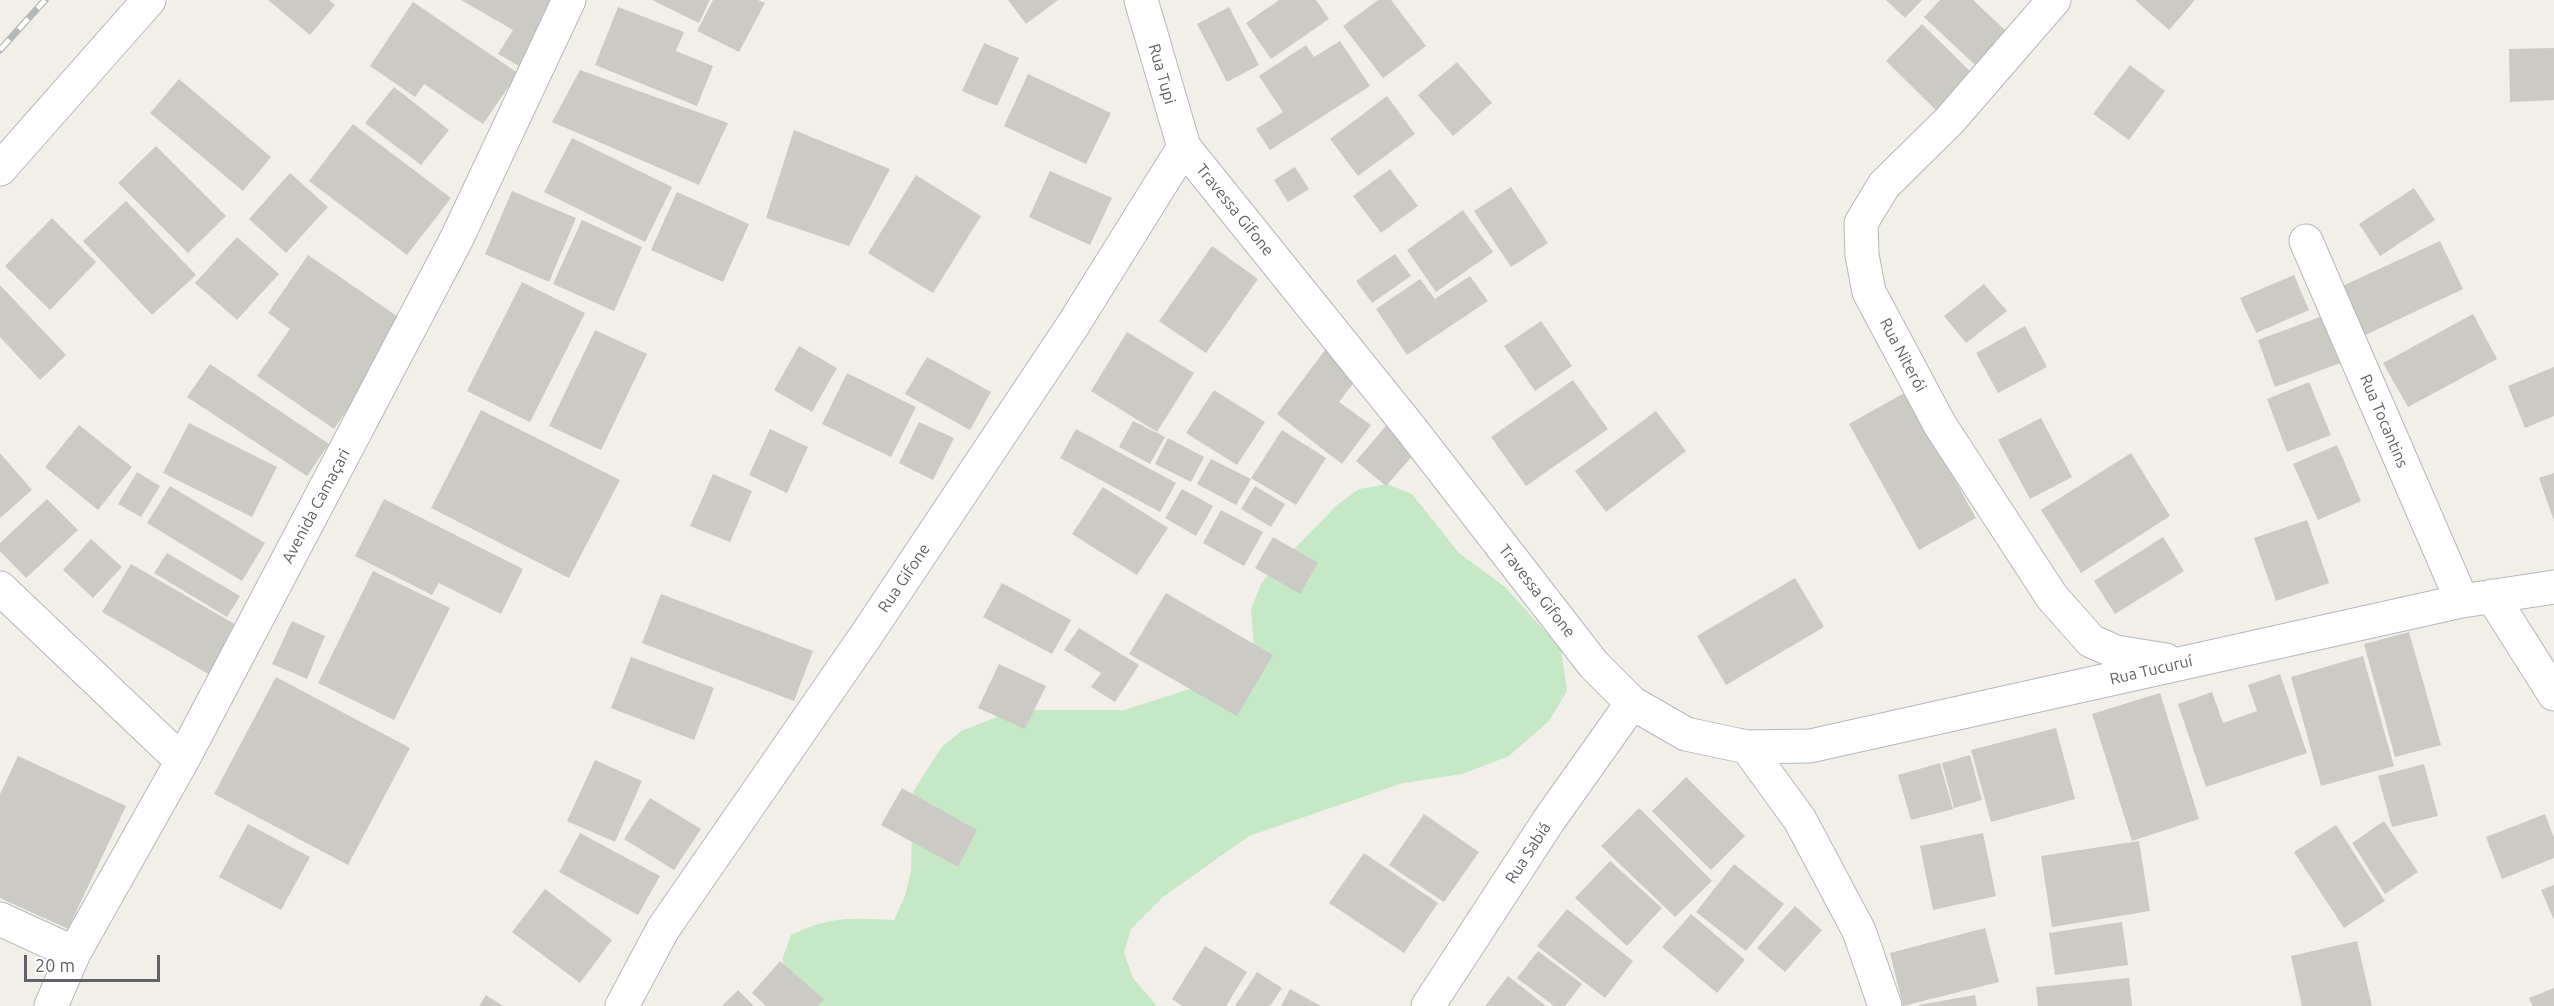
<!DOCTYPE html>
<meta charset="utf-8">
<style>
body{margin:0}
#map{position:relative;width:2554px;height:1006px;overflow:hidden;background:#f1efe8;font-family:Ubuntu,sans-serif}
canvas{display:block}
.scale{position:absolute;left:24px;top:955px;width:136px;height:27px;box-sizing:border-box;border:3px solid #5f6368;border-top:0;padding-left:8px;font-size:18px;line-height:21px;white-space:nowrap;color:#5f6368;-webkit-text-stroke:4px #fff;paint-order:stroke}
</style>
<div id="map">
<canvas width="2554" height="1006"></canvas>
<div class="scale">20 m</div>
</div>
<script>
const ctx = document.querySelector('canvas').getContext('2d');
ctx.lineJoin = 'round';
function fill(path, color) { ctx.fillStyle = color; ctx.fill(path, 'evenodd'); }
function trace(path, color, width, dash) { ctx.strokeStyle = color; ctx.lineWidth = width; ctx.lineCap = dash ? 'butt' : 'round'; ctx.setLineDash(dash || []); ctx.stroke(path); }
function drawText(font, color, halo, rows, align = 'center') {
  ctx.font = font + ' Ubuntu,sans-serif'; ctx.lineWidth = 6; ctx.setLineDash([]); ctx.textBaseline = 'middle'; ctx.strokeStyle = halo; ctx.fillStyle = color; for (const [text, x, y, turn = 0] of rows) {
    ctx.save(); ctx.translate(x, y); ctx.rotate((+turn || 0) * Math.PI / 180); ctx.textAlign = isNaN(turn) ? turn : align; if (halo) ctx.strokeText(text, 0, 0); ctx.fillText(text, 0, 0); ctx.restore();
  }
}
const green = new Path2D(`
 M1387,484l25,10 47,59 46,34 56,62 6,42 -18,30 -40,35 -47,18 -59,9 -154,53 -86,61 -32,32 -7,24 9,25 24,28h-344l-20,-25 -11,-21 9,-25c40,-19 59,-17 103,-15l11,-24 6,-25 2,-79 28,-44 20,-17 54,-21h109l110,-35 21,-15 -4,-51 11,-27 75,-77 22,-16z`);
const building = new Path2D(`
 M268,0h61l6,5 -25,30z
 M461,0h89l6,3 -37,63 -21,-12 15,-24z
 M652,0h58l-11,23z
 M713,0h45l7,3 -26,49 -42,-21z
 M1008,0h50l-32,24z
 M1279,0h37l13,19 -58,40 -25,-36z
 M1378,0h13l35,46 -43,32 -40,-52z
 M1886,0h36l-17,18z
 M1940,0h33l33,31 -31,34 -51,-48z
 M2135,0h60l-26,30z
 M413,2l105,71 -35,51 -59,-40 -9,13 -45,-31z
 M618,7l66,25 -8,19 37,15 -16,40 -102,-41z
 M1229,7l30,58 -32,17 -30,-58z
 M1922,24l50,49 -36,37 -50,-49z
 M1340,41l30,45 -100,64 -14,-21 27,-17 -24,-36 47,-31 8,12z
 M984,43l35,15 -22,48 -35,-15z
 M2554,48v52l-44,2 -1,-53z
 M1457,62l35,41 -39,33 -35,-41z
 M2130,65l35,26 -36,49 -36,-26z
 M580,70l148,53 -29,62 -147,-63z
 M1028,74l83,39 -25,51 -82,-38z
 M179,79l92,78 -28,34 -93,-78z
 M394,87l55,43 -28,35 -56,-42z
 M1387,96l28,38 -57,42 -28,-37z
 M353,124l98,74 -44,57 -98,-74z
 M794,130l96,39 -41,77 -83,-28z
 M572,138l100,49 -27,55 -101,-50z
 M156,146l70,70 -38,37 -70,-70z
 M1295,167l14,22 -21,13 -14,-22z
 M1390,169l28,37 -37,27 -28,-37z
 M1050,171l62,27 -22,47 -61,-28z
 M290,173l38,34 -42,46 -37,-34z
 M916,175l65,41 -48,77 -65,-40z
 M1511,187l37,56 -37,24 -37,-56z
 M2414,188l21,32 -55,36 -21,-32z
 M512,191l64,27 -27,64 -64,-28z
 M677,192l72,32 -26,58 -72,-32z
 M126,201l70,74 -44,40 -69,-74z
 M1463,210l30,42 -57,40 -29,-42z
 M52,218l44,44 -46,48 -45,-44z
 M582,220l60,27 -28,64 -61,-27z
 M237,237l42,37 -42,46 -42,-37z
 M2440,241l23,48 -102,48 -23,-49z
 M1212,246l46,33 -52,74 -47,-32z
 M1395,254l16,22 -39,27 -16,-22z
 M308,255l99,68 -73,106 -77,-53 33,-47 -22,-16z
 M2294,275l15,35 -53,23 -16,-35z
 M1470,276l18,25 -81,54 -31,-46 44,-30 15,20z
 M522,282l63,31 -55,109 -63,-31z
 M1984,284l23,27 -41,32 -22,-27z
 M0,285l66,70 -26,25 -40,-43z
 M2328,314l18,47 -71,26 -17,-47z
 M2473,314l24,45 -89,48 -25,-44z
 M1541,321l31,45 -37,25 -31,-45z
 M2025,326l22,41 -49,26 -22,-40z
 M595,330l52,24 -46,96 -52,-24z
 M1127,332l67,41 -37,59 -66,-41z
 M799,346l38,22 -25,44 -38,-22z
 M1328,346l34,26 -23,30 32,23 -29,39 -65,-50z
 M927,357l64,35 -21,38 -65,-36z
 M210,364l119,80 -22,32 -120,-79z
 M2554,367v49l-29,12 -17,-42z
 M847,373l69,34 -25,50 -69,-33z
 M1573,380l35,49 -82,57 -35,-49z
 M2309,382l22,53 -44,17 -20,-53z
 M1214,390l51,32 -28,43 -51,-32z
 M1906,392l70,126 -57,32 -70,-126z
 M481,410l139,70 -51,98 -138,-70z
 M1656,411l30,40 -80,61 -31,-41z
 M2041,418l31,59 -42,22 -32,-59z
 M1133,421l32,16 -15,27 -31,-17z
 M1390,421l31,25 -35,40 -30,-25z
 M919,422l35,16 -21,42 -34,-17z
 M189,423l88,44 -25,50 -89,-44z
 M79,425l53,42 -34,43 -53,-43z
 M770,429l38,18 -21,46 -38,-18z
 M1076,429l100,54 -16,29 -100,-54z
 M1282,430l44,28 -30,47 -45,-27z
 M1168,438l36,19 -13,25 -36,-18z
 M2337,445l24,56 -43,19 -25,-56z
 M0,453l32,37 -32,28z
 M2131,453l39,63 -89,57 -40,-63z
 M1211,459l40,20 -15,26 -39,-21z
 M137,472l23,14 -19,31 -23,-13z
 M2554,473v48l-15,-43z
 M713,474l39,17 -22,51 -40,-16z
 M170,486l95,57 -23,38 -95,-58z
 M1255,486l30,18 -14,23 -30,-18z
 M1103,487l65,41 -31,47 -65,-41z
 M1182,489l31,17 -17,30 -31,-18z
 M47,499l31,31 -52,48 -26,-27v-8z
 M384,499l139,70 -22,45 -62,-31 -7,12 -77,-39z
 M1221,510l42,22 -19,34 -41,-23z
 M2307,520l22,63 -53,18 -22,-63z
 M1273,537l45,26 -18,31 -45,-26z
 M2163,537l21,34 -69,43 -21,-33z
 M91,539l31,28 -29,31 -30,-28z
 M167,553l73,43 -13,21 -73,-44z
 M131,564l107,62 -28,49 -108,-63z
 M373,571l77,37 -56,112 -76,-37z
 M1795,578l29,49 -98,58 -29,-49z
 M1002,583l69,37 -19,34 -69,-37z
 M1166,593l107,62 -36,61 -108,-62z
 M661,594l152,57 -19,50 -152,-58z
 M292,621l33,15 -18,43 -35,-15z
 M1079,628l60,37 -24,37 -24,-15 10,-14 -37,-23z
 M2409,632l32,113 -46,12 -31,-113z
 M2363,656l31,110 -73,20 -30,-109z
 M631,657l83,31 -20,52 -83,-32z
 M999,664l47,22 -21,43 -47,-21z
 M2280,674l27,79 -101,34 -28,-83 34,-12 11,31 34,-12 -9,-26z
 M276,677l134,71 -62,117 -134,-71z
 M2160,693l39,126 -67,22 -40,-127z
 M2056,728l19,71 -84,23 -20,-72z
 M1970,755l12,45 -28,8 -12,-45z
 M18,756l108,50 -58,123 -68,-31v-104z
 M595,760l47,21 -27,61 -48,-21z
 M1940,763l13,46 -42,11 -13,-45z
 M2424,764l14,52 -46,11 -14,-51z
 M1686,777l59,59 -34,34 -59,-59z
 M902,788l75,42 -19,37 -77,-42z
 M650,798l51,31 -27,41 -50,-31z
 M1639,808l73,73 -37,36 -74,-71z
 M1424,814l55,38 -35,50 -55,-37z
 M2545,814l9,24v20l-52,21 -16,-42z
 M2384,821l34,51 -33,22 -33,-51z
 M248,824l62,33 -29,53 -62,-33z
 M2336,825l49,76 -41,27 -50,-76z
 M580,833l80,43 -22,39 -79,-43z
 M1983,833l13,63 -63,14 -13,-64z
 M2139,841l11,70 -98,16 -11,-71z
 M1364,853l74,50 -34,50 -75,-50z
 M1610,861l52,47 -35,38 -52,-48z
 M1734,864l50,40 -38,47 -50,-39z
 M2554,885v35l-13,-30z
 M545,889l67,51 -32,43 -68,-51z
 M1795,906l27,24 -37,42 -28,-24z
 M1567,909l66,52 -28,37 -68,-52z
 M1691,914l54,46 -28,33 -55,-46z
 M2122,922l6,43 -73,10 -6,-42z
 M1985,928l14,54 -96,24 -13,-53z
 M2357,941l15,65h-70l-11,-50z
 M1205,946l42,26 -21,34h-44l-10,-7z
 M1538,951l44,33 -17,22h-11l-37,-28z
 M780,961l44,38 -7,7h-51l-14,-13z
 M1257,972l25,16 -12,18h-35z
 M1508,976l38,30h-61z
 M2129,978l3,28h-94l-2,-19z
 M2554,988v18h-21l-4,-8z
 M1290,989l31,17h-40z
 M738,990l16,16h-32z
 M486,995l17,11h-24z
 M1975,995l2,11h-58v-1z`);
const minor = new Path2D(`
 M1141,0l43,147 227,282 183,236 38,38 54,31 61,13 63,-1 652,-145 92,-14
 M2054,0l-104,120 -66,65 -23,38 1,32 7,37 71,133 112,172 39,44 25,11 50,8
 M0,169l149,-169
 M2306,241l156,360
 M0,588l182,173
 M2492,596l62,98
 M1747,747l53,73 59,111 26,75
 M0,919l74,34
 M51,1006l23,-53 108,-192 275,-523 112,-238
 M622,1006l41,-77 204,-295 206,-309 111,-178
 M1428,1006l121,-186 83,-117`);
const rail = new Path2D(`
 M0,50l45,-50`);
const streetNames = [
 ["Rua Tupi",1162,74,74],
 ["Travessa Gifone",1235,210,51],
 ["Rua Niterói",1903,355,62],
 ["Rua Tocantins",2384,421,67],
 ["Avenida Camaçari",316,506,-62],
 ["Rua Gifone",904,578,-56],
 ["Travessa Gifone",1537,591,52],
 ["Rua Tucuruí",2151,670,-13],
 ["Rua Sabiá",1528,853,-57]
];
fill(green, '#c5e8c5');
fill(building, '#cccac5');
trace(minor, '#b5b8bc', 35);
trace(minor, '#fff', 33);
trace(rail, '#b6b7b8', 7);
trace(rail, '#fff', 4.5, [14]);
drawText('16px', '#5f6368', '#fff', streetNames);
</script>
